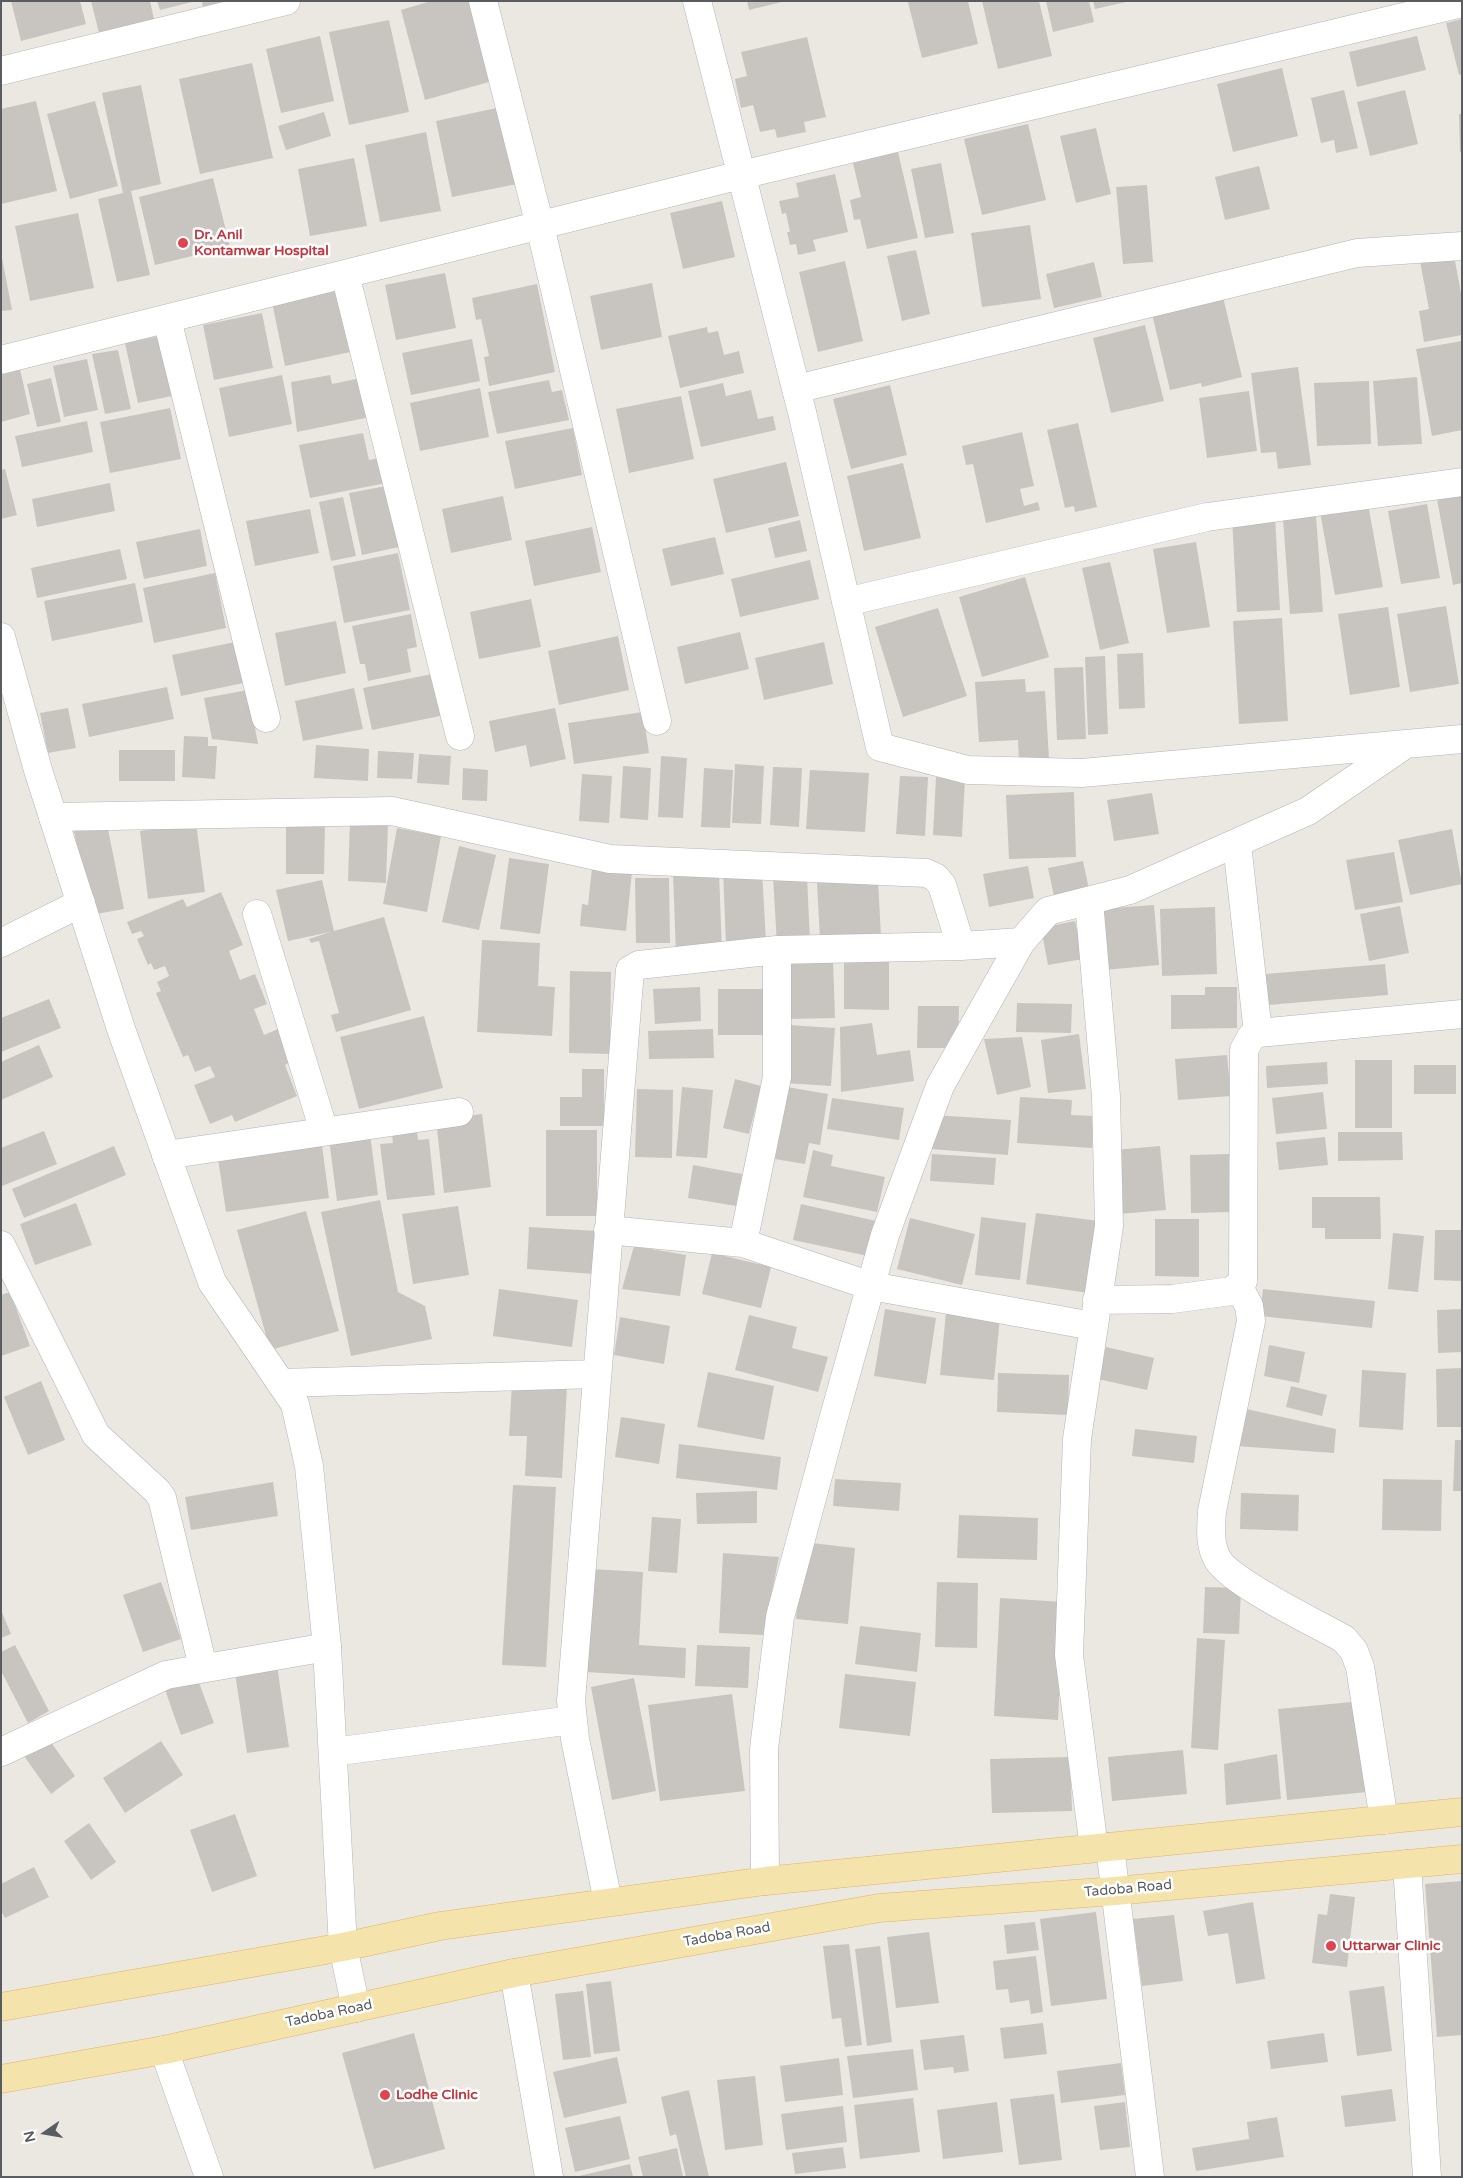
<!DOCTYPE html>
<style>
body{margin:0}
#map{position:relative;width:1463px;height:2178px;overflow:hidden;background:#ebe8e1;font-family:"Varela Round",sans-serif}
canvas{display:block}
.frame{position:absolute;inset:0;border:2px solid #595d60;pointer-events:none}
.north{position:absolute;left:20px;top:2108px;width:50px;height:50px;-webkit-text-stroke:4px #fff;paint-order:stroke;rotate:257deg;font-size:14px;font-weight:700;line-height:20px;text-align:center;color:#595d60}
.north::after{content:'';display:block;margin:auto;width:18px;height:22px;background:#595d60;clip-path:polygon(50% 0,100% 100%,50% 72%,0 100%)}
</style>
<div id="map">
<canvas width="1463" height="2178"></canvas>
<div class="frame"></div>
<div class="north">N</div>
</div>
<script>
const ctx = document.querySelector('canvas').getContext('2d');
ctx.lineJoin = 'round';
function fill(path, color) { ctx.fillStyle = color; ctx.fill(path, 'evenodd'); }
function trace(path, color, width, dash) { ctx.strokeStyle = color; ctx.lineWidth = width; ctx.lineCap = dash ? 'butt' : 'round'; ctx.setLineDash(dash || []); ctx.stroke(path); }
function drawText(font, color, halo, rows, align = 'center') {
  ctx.font = font + ' "Varela Round",sans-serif'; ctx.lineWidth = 5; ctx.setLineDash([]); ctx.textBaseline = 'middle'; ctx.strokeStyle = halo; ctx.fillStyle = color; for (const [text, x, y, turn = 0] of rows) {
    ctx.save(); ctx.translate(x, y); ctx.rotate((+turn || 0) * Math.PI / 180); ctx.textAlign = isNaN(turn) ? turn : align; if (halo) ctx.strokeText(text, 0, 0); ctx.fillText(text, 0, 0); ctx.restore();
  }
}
const building = new Path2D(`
 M11,1h69l6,23 -65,17z
 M91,1h59l4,18 -55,14z
 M157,1h35v1l-32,8z
 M202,1h26l-25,7z
 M431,1h44l21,79 -71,20 -24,-90z
 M747,1h35v1l-33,8z
 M913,1h55l10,43 -56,14 -14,-56z
 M982,1h57l13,55 -54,13z
 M1046,1h43l5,21 -41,10z
 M1093,1h33v1l-31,7z
 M1462,19v55l-3,1 -13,-52z
 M389,20l20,92 -60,13 -20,-93z
 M320,36l14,65 -53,12 -15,-64z
 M1417,36l9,34 -69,17 -8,-35z
 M807,37l19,80 -22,5 2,10 -29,6 -2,-9 -15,3 -7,-27 -12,3 -6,-29 12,-3 -6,-24z
 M252,63l21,95 -73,16 -21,-95z
 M1282,68l16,68 -65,16 -16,-68z
 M141,85l20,99 -30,7 19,84 -33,7 -19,-83 25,-6 -21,-100z
 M1344,90l14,58 -22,5 -2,-13 -13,3 -10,-45z
 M1405,90l13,54 -48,12 -13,-54z
 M36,101l21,90 -56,13v-95z
 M95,101l23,85 -48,13 -23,-85z
 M501,107l16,77 -65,13 -16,-76z
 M324,112l7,24 -45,14 -8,-24z
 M1459,114h3v38h-2z
 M1028,124l18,76 -64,15 -18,-76z
 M1096,128l15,66 -35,9 -16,-67z
 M426,132l15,79 -61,11 -15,-77z
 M898,152l20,86 -51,11 -7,-30 -6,1 -4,-20 11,-3 -8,-34z
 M354,158l13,68 -57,10 -12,-67z
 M941,163l13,70 -29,5 -14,-69z
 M1259,166l11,43 -45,11 -10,-43z
 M835,174l13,58 -35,8 3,11 -18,4 -2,-11 -6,1 -3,-13h3l-4,-19 -4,1 -3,-13 20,-4 -3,-14z
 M213,178l17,69 -75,18 -16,-68z
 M1147,185l6,77 -30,2 -7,-77z
 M722,201l13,56 -52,12 -13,-56z
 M78,213l16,75 -64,13 -15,-75z
 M1030,225l11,74 -59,8 -11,-74z
 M916,250l14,64 -28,7 -15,-65z
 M1453,250l9,49v36l-38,7 -5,-31 10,-2 -10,-53z
 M2,258l10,52 -11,1v-52z
 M845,261l18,80 -45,11 -19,-80z
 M1094,262l8,35 -48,11 -8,-34z
 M445,273l11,55 -60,12 -11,-55z
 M652,283l10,54 -61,13 -11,-54z
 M537,284l18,88 -66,14 -5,-29 5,-1 -8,-37 -5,1 -4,-22z
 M341,287l14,64 -70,15 -13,-64z
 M1223,297l19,80 -40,10 -1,-4 -31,7 -18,-76z
 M262,313l11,55 -59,12 -11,-55z
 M1145,325l19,76 -53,12 -18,-75z
 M707,327l1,6 10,-2 6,24 15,-4 5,22 -64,15 -12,-52z
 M160,336l12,60 -34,7 -13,-60z
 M472,339l8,42 -69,14 -9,-42z
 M1462,341v89l-30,6 -16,-87z
 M118,350l13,59 -26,5 -13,-60z
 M87,359l11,51 -34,7 -11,-51z
 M1298,367l13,98 -33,4 -2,-17 -15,1 -10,-80z
 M20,369l10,45 -29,8v-48z
 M282,375l10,49 -63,13 -10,-49z
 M330,375l2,9 34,-7 9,39 -78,16 -6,-50z
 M1417,377l5,67 -44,2 -5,-65z
 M51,378l10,44 -24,5 -10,-43z
 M549,380l3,12 10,-2 7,30 -72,14 -9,-42z
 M1369,381l2,63 -54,2 -3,-63z
 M723,383l3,13 25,-6 7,29 15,-3 3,14 -75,17 -13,-56z
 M890,385l17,70 -56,14 -18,-70z
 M480,388l9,49 -69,14 -10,-48z
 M1249,391l8,60 -50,7 -8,-60z
 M681,396l13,63 -65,14 -13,-64z
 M170,408l11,51 -71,14 -10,-51z
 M87,421l6,31 -71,15 -7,-31z
 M1078,423l19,84 -22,5 -1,-6 -9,2 -18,-78z
 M573,428l9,47 -67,14 -10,-48z
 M1022,432l12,54 -14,3 4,17 14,-4 2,8 -54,13 -13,-59 -7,1 -4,-19z
 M363,433l6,27 11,-2 6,25 -76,15 -11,-53z
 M786,462l13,54 -73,17 -13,-54z
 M903,463l18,75 -57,13 -17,-75z
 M5,469l12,46 -16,4v-49z
 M110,483l5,28 -78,16 -5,-28z
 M386,486l13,61 -37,8 -13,-62z
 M1462,489v94l-9,2 -17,-91z
 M503,496l9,44 -61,13 -9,-44z
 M343,497l13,59 -25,5 -12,-59z
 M1368,504l15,83 -48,8 -15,-83z
 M1427,504l13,74 -39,6 -13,-73z
 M310,509l9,44 -64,13 -9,-45z
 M1275,516l5,94 -43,2 -5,-94z
 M1316,516l7,96 -33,2 -7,-95z
 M800,520l7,31 -32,7 -7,-30z
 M592,527l9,45 -67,14 -9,-45z
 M200,529l7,37 -63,13 -8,-37z
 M715,537l9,37 -53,12 -9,-37z
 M1196,542l14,85 -43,6 -14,-84z
 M120,549l7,30 -90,19 -6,-30z
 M398,553l12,57 -66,13 -11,-57z
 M810,560l9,39 -79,18 -9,-38z
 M1110,562l19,81 -29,7 -18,-82z
 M215,573l11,55 -72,15 -11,-55z
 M1025,577l24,80 -67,20 -23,-80z
 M135,583l8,39 -91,19 -8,-40z
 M531,599l10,48 -62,12 -9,-47z
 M1446,606l13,78 -49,8 -13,-78z
 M1388,607l12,80 -50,8 -12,-81z
 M938,608l29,88 -64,21 -28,-90z
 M411,614l6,33 -10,2 4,23 -43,9 -3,-17h-5l-8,-38z
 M1282,618l6,103 -49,3 -6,-103z
 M336,621l10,52 -61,13 -10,-53z
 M740,632l9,37 -64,15 -8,-37z
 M618,636l11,54 -70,15 -11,-54z
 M240,641l8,41 -67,14 -9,-41z
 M824,642l9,42 -69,16 -9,-42z
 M1143,653l2,55 -26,1 -2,-55z
 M1105,656l3,78 -20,1 -3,-78z
 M1083,667l3,72 -29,1 -3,-72z
 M437,673l8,42 -73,15 -9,-42z
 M1025,679l1,13 19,-1 4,68 -30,2 -1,-21 -39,2 -4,-60z
 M167,687l7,32 -85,18 -7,-33z
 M354,688l9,41 -60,12 -8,-40z
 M248,690l10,54 -46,-5 -8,-41z
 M68,708l8,40 -28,5 -8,-40z
 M555,708l11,51 -36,8 -4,-22 -31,7 -6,-31z
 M643,712l6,41 -75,11 -6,-41z
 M184,736l24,1v9h9l-2,33 -33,-2z
 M316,745l53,4 -1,32 -54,-3z
 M119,750h56v31h-56z
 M378,751l36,2 -2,26 -35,-1z
 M419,754l32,2 -2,29 -32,-2z
 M661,756l26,2 -4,60 -25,-1z
 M735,764l29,2 -3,58 -29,-1z
 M623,766l28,2 -3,52 -28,-2z
 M773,767l29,1 -3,59 -29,-2z
 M463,768l25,2 -1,31 -25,-1z
 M704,768l29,2 -3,58 -29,-1z
 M810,770l59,3 -4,59 -59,-3z
 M582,774l30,2 -3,47 -30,-2z
 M900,776l28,1 -3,59 -29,-2z
 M936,777l29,1 -3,59 -29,-2z
 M1074,792l2,65 -67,2 -3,-64z
 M1152,793l7,41 -45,7 -7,-41z
 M286,820l39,1 -1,53h-38z
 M350,821l38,2 -2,60 -38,-2z
 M196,823l9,69 -57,7 -8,-68z
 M107,824l17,85 -33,6 -17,-84z
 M397,828l44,8 -14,76 -44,-8z
 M1452,829l10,55 -52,11 -12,-55z
 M459,846l37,9 -17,75 -37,-8z
 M1394,852l9,50 -48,8 -9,-50z
 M509,858l40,6 -9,70 -40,-5z
 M1083,861l7,33 -35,7 -7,-33z
 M1028,866l6,32 -45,9 -6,-33z
 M592,868l40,3 -6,60 -46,-5 2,-22 6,1z
 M762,870l4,72 -40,2 -3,-73z
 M719,872l3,81 -46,1 -3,-80z
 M807,876l3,66 -33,2 -4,-67z
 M635,878h34l1,65h-34z
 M322,880l12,51 50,-14 27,93 -75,22 -5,-17 8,-2 -20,-72 -8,2 -2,-4 21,-7 -42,9 -12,-51z
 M878,880l3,57 -61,3 -3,-57z
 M221,892l22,53 -14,6 11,29 15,-6 12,30 -13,5 10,26 14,-6 13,33 -6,3 12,31 -62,26 -3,-7 -22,9 -16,-39 21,-8 -5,-11 -15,6 -7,-17 -5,2 -27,-64 5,-2 -4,-9 12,-6 -4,-10 -11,4 -3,-7 -3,2 -11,-26 7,-3 -3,-5 -9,3 -5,-12 56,-23 4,8z
 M1154,905l5,60 -55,5 -5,-61z
 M1400,906l9,47 -40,8 -9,-47z
 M1215,907l2,67 -55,2 -2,-67z
 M1075,921l8,38 -35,6 -7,-37z
 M482,940l58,3 -2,43 17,1 -3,49 -75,-4z
 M844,953h45v57l-45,-1z
 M833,960l2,58 -47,1v-58z
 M1385,964l3,31 -120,10 -3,-31z
 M570,971l41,1 -1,82 -41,-1z
 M700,987l1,34 -46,3 -2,-35z
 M1205,987h32v41l-66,1v-34h34z
 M718,989h49v46h-49z
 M49,999l12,29 -60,24v-34z
 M1017,1003l55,1 -1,29 -55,-1z
 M918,1006h41l-1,42h-41z
 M424,1016l19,72 -84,21 -19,-72z
 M872,1023l5,32 33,-5 4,31 -73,11 -1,-65z
 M789,1025l46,3 -4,58 -46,-3z
 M713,1029l1,29 -65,1 -1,-28z
 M1079,1034l7,55 -38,4 -7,-53z
 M1022,1037l9,50 -34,8 -13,-56z
 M39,1045l14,32 -52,23v-38z
 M1227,1055l4,41 -53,4 -3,-41z
 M1355,1060h37v68h-37z
 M1327,1062l1,22 -61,4 -1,-22z
 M1414,1065h42v29h-42z
 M582,1069h22v57h-44v-29h22z
 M735,1079l26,7 -12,48 -26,-6z
 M682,1087l31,3 -6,68 -31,-2z
 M787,1087l41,7 -8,51 -11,-2 -4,21 -30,-5z
 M637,1089l36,1 -1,68 -37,-1z
 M1323,1092l4,37 -51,5 -4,-36z
 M1020,1097l52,3 -1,15 23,1 -2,32 -75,-5z
 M832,1098l72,10 -5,32 -72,-11z
 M482,1114l9,73 -47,6 -8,-73z
 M933,1115l78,5 -3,35 -77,-6z
 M416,1124l2,16 11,-1 6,56 -48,5 -7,-56 13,-1 -2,-16z
 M369,1126l9,69 -41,6 -9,-70z
 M546,1130h51v86h-51z
 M44,1131l13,33 -55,22 -1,-38z
 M1338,1132h64l1,28 -65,1z
 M1325,1137l3,28 -49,5 -3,-28z
 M321,1138l8,60 -103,14 -9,-60z
 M114,1146l12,29 -102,43 -12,-29z
 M1160,1146l6,64 -47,4 -5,-64z
 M813,1150l20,5 -2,11 54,11 -8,35 -74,-15z
 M932,1154l64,4 -2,27 -64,-4z
 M1231,1154v58l-40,1 -1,-58z
 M693,1165l49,9 -6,32 -48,-8z
 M1312,1197h68l1,42h-56v-11h-13z
 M380,1200l18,92 27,14 7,33 -81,17 -30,-144z
 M76,1203l16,42 -57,20 -15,-41z
 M801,1204l75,17 -8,35 -75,-16z
 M458,1206l11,69 -56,9 -11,-70z
 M306,1211l33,120 -69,19 -33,-120z
 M1036,1213l63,8 -10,72 -63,-9z
 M981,1217l45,6 -6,57 -45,-5z
 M910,1218l65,16 -13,51 -65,-16z
 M1155,1219h44v58l-44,-1z
 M529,1227l67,4 -2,43 -67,-5z
 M1435,1230h27v51l-28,-1z
 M1393,1233l31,3 -6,56 -30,-3z
 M634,1246l52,9 -6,41 -58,-7z
 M712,1253l59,14 -10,41 -59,-14z
 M499,1289l79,11 -6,47 -79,-11z
 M1263,1289l112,12 -3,27 -112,-12z
 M10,1292l20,54 -29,10v-61z
 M885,1309l51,9 -10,66 -52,-8z
 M1462,1309v43l-24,1 -1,-43z
 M946,1312l54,5 -6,63 -54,-5z
 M749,1315l48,12 -5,21 36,9 -10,35 -83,-22z
 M620,1317l50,9 -6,38 -50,-9z
 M1269,1345l36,7 -6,31 -35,-7z
 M1106,1347l48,11 -7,32 -49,-11z
 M1462,1368v59h-25l-1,-58z
 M1362,1370l44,3 -3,57 -44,-3z
 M708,1372l66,14 -10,54 -67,-13z
 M998,1373l71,2 -1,40 -71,-3z
 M41,1381l24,59 -37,15 -24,-58z
 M512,1383l55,3 -5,92 -37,-2 2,-40h-18z
 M1291,1386l36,9 -5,21 -36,-9z
 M1242,1408l94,21 -2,24 -98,-7z
 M621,1417l44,7 -6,40 -44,-7z
 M1135,1429l62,7 -3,27 -62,-7z
 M1455,1440h7v51h-9z
 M679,1444l102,13 -4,33 -101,-12z
 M835,1479l66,4 -2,28 -66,-5z
 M1383,1479l59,1 -1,51 -59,-1z
 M273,1482l5,34 -87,14 -6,-33z
 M513,1485l43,2 -10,180 -44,-2z
 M757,1491v32l-60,1 -1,-31z
 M1241,1493l58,2 -1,36 -58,-2z
 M959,1515l79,3 -1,42 -80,-2z
 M652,1517l29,2 -4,54 -29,-2z
 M803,1542l52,6 -7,76 -52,-5z
 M723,1553l56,4 -16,78 -44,-2z
 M591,1569l52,3 -4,73 47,3 -1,30 -99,-6z
 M161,1582l20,57 -38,13 -20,-57z
 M937,1582l41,1 -1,65 -42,-1z
 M1205,1587l36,1 -2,46 -36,-1z
 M1000,1598l64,4 -6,118 -64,-4z
 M1,1610l10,24 -10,4z
 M860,1626l61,7 -4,39 -62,-8z
 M1197,1638l28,2 -7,110 -27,-2z
 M15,1645l34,66 -21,12 -27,-52v-19z
 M697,1645l53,2 -2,41 -53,-2z
 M276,1659l13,88 -42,6 -13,-87z
 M195,1672l19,51 -33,12 -18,-51z
 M845,1674l71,8 -6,54 -71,-8z
 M634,1678l22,113 -44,9 -21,-113z
 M732,1694l13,97 -85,10 -12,-96z
 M1352,1702l15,90 -80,8 -9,-91z
 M48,1738l27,38 -24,18 -27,-38z
 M161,1741l22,34 -58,38 -22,-35z
 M1183,1750l4,44 -75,7 -4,-44z
 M1277,1754l4,45 -55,6 -2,-41z
 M1070,1757l2,54 -80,2 -2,-54z
 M235,1814l22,62 -45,16 -22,-62z
 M89,1823l27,39 -25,18 -27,-39z
 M34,1867l15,30 -44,21 -4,-7v-27z
 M1462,1881v154l-25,2 -12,-153z
 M1330,1894l25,3 -8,70 -35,-4 6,-49 9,1z
 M1253,1902l12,77 -29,5 -8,-51 -20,3 -5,-25z
 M1096,1912l11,87 -56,7 -11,-87z
 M1174,1915l9,66 -41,5 -9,-67z
 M1035,1922l4,28 -32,4 -3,-29z
 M929,1932l10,71 -43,5 -9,-71z
 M849,1944l13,101 -17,2 -4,-29 -9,1 -9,-73z
 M880,1946l12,96 -25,4 -12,-97z
 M1036,1956l7,56 -12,2 -2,-14 -19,3 -2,-14 -12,1 -3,-29z
 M611,1981l9,70 -26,3 -8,-70z
 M1384,1986l8,65 -35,5 -8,-65z
 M583,1991l8,66 -28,3 -8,-66z
 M1043,2023l4,31 -43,5 -4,-31z
 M414,2033l31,116 -71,20 -32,-116z
 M1324,2033l4,29 -57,7 -4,-28z
 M964,2035l5,36 -15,2 -1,-6 -29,3 -4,-30z
 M913,2049l5,41 -65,8 -6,-42z
 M617,2057l10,46 -63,15 -11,-46z
 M839,2058l4,37 -58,7 -5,-36z
 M1121,2063l4,32 -64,8 -4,-32z
 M755,2076l8,69 -38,5 -8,-70z
 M1392,2089l4,32 -51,6 -4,-31z
 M689,2090l20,87h-23l-10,-43 -6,2 -9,-39z
 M1054,2094l8,66 -43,5 -9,-66z
 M913,2098l7,54 -60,7 -6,-54z
 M997,2102l6,50 -60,7 -6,-49z
 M1125,2102l5,45 -30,3 -6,-44z
 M843,2106l4,36 -61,8 -5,-36z
 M620,2116l10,43 -55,13 -10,-44z
 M1277,2117l7,40 -88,14 -4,-23 57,-9 -2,-17z
 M843,2147l3,21 -51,6 -3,-21z
 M677,2148l6,29h-40l-5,-20z
 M630,2164l3,13h-54v-1z`);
const street = new Path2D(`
 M483,1l57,225 117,495
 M697,1l105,411 78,335 88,23 114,3 380,-34
 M345,274l115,462
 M167,319l99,399
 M1,360l740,-185 721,-172
 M796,389l561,-136 105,-7
 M846,602l361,-85 255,-35
 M53,817l339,-6 218,48 316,14 9,4 7,8 19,61
 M1237,844l21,189
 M1089,901l17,195 3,130 -32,213 -8,216 25,193
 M257,914l67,217
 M1,943l80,-40
 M166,1155l293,-43
 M608,1230l135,13 128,43 222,40
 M743,1243l34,-166v-127
 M1,1245l95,190 61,56 5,7 41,169
 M1239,1287l10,19 2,15 -39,190c-1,17 -3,34 6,49 14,23 99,64 126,79l10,12 6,16 24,153
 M1097,1300l75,-1 60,-8 11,-10 1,-231 7,-13 7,-4 204,-19
 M281,1383l315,-9
 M1,1752l165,-77 161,-28
 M333,1752l239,-32
 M1110,1847l40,330
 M1407,1864l20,313
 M765,1881l-1,-132 16,-132 53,-197 52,-185 55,-149 81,-144 27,-31 82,-21 178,-79 95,-65
 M608,1902l-33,-163 -4,-38 59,-731 9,-5 138,-15 184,-4 60,-4
 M514,1973l35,204
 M164,2050l45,127`);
const secondary = new Path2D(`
 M1,71l285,-70
 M1,637l37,133 83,259 91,253 83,122 14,62 18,181 16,300 13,61`);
const primary = new Path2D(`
 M1,2007l342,-60 97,-21 325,-45 697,-69
 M1,2079l163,-29 350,-77 365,-65 236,-17 347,-32`);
const markers = [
 [183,243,6,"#e0444e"],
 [1331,1946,6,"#e0444e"],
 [385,2095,6,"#e0444e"]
];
const healthNames = [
 ["Dr. Anil",194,235],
 ["Kontamwar Hospital",194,251],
 ["Uttarwar Clinic",1342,1946],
 ["Lodhe Clinic",396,2095]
];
const streetNames = [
 ["Tadoba Road",1128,1889,-5],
 ["Tadoba Road",727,1935,-10],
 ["Tadoba Road",329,2014,-12]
];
fill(building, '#c8c5c0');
trace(street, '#b1b4b7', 29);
trace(secondary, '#b3b6ba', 29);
trace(primary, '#e0b465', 29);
trace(street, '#fff', 28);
trace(secondary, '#fff', 28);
trace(primary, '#f5e3ac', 28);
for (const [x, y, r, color] of markers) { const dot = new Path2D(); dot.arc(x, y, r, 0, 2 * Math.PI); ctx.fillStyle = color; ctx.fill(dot); trace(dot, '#fff', 2); }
drawText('bold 14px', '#be3a42', '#fff', healthNames, 'left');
drawText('14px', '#595d60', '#fff', streetNames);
</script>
